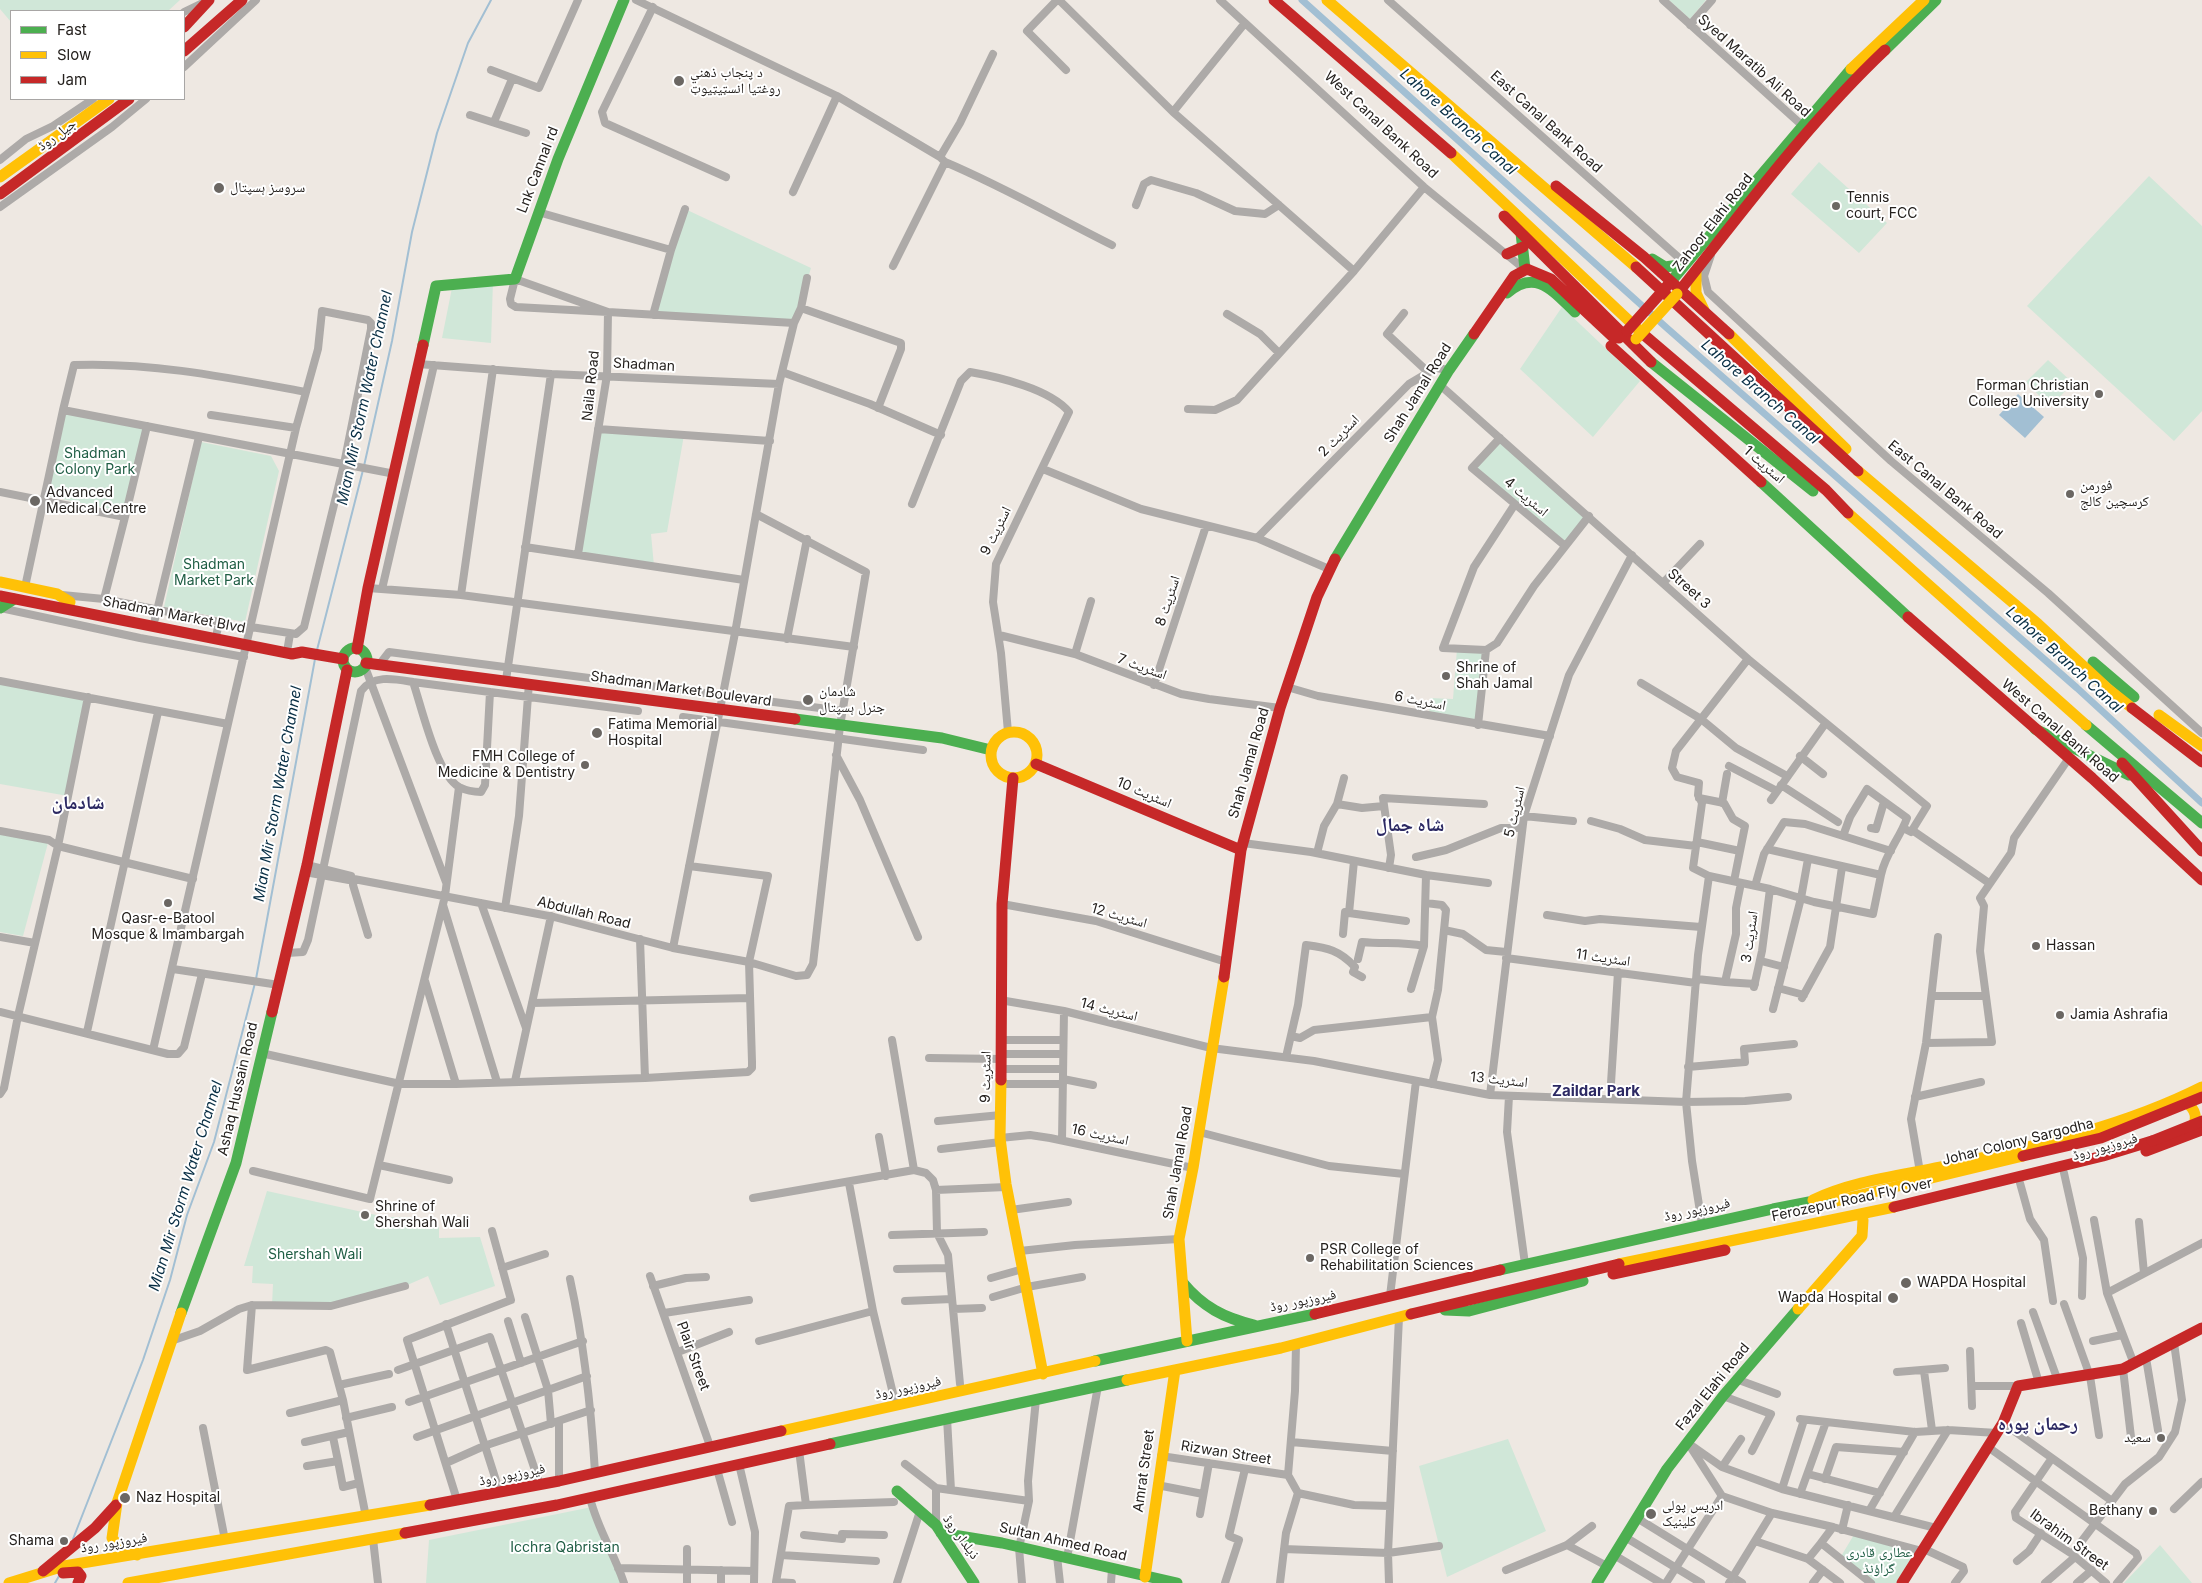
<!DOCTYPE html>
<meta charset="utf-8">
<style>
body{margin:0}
#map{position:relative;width:2202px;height:1583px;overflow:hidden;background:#eee8e2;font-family:Inter,sans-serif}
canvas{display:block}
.legend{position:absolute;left:10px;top:10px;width:175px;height:90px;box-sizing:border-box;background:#fff;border:1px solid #a8a6a5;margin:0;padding:6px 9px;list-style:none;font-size:15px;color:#25211e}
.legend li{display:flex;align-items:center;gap:10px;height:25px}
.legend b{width:25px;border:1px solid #a8a6a5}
</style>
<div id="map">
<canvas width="2202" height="1583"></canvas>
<ul class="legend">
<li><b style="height:6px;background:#4caf50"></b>Fast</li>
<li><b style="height:6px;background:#ffc107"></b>Slow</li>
<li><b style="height:6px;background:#c62828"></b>Jam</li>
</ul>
</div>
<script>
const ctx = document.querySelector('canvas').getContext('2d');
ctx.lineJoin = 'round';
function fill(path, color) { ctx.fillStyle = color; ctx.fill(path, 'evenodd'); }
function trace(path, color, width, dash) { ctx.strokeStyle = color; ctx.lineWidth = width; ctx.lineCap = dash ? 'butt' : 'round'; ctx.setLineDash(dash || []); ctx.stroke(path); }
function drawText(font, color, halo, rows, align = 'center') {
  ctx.font = font + ' Inter,"Noto Naskh Arabic",sans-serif'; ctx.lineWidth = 4; ctx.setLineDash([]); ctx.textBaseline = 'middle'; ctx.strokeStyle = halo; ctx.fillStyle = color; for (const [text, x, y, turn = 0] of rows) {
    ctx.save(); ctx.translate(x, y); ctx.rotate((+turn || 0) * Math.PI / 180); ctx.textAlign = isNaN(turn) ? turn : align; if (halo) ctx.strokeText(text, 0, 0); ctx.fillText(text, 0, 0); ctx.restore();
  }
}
const green = new Path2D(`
 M0,0h180l-12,11h-157v11l-11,-13z
 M1669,0h37l-16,19z
 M1819,162l68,61 -28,30 -68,-59z
 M2149,176l53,50v185l-28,30 -147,-135z
 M685,209l126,59 -17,55 -141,-8z
 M493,281l-2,62 -49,-5 11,-55z
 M1562,307l78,74 -47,56 -73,-68z
 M2048,360l25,23 -23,24 -24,-25z
 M66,412l77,16 -18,84 -77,-16z
 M598,429l86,6 -17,97 -16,2 3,32 -76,-12z
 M1500,438l89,78 -25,29 -92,-77z
 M201,442l70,14 8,15 -34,151 -81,-15z
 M1457,649l29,1 -8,75 -49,-9 1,-18 23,1z
 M0,684l88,13 -20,99 -68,-12z
 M0,834l48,9 -25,93 -23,-4z
 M267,1191l118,26h27v5l27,5v11l41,-1 15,49 -55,19 -12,-29 -23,10 -74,20 -59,-1 1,-21 -21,-1 1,-17h-9z
 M1508,1439l38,92 -99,46 -28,-111z
 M592,1507l32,76h-198l3,-43z
 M1855,1533l67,18 -21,32h-30l-31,-25z
 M2160,1545l32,38h-68z`);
const water = new Path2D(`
 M2018,394l26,23 -19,21 -26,-23z`);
const stream = new Path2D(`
 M364,466l28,-125 20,-109 25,-99 31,-90 23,-43
 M317,650l46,-180
 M256,979l59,-320
 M73,1539l70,-179 27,-80 17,-65 27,-73 41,-159
 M55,1583l4,-7`);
const canal = new Path2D(`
 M1302,0l366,329 409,359 125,115`);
const street = new Path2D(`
 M636,0l201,96 103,61 5,5c57,24 111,55 167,83
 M1057,0l-30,31 39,39
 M1059,0l114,112
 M1220,0l204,187 99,81
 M1388,0l298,264
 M1663,0l141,127
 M653,7l-51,105 3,11 121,54
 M184,12l23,-11
 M1245,23l-72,89 181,159
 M1690,25l22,-25
 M184,67l72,-67
 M491,70l48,18 39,-88
 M470,115l56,18
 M494,122l18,-43
 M940,157l20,-34 33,-69
 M0,160l26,-21 27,-13 40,-27
 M793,192l44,-96
 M1136,205l8,-21 7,-4 45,13 39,18 30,3 14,-9
 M0,207l112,-80 34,-28
 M538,212l133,38
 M1711,255l-7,21 4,16 183,169 157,132 154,140
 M893,266l52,-104
 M801,308l100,35v6l-23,59
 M1404,313l-17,21 41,38
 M1227,314l33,20 19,19
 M653,315l18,-65 14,-41
 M418,364l133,10 228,10
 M782,372l88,32 71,31
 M1440,385l308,274 179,147 -16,26 -8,-4
 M1188,409l27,1 22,-10 117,-129 70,-84
 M63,410l11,-45c78,-3 156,13 232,27
 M211,415l85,13
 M598,429l172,12
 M1500,438l-28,30 92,77
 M1043,469l98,40 116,29 72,31
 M0,492l125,25 -21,82
 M912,504l49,-123 9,-9c29,5 80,17 99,40l-73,152 -3,38 8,51 7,79
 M125,517l22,-91
 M1257,538l152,-154 27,-16 13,2
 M525,547l219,33
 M578,554l29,-179 1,-63 -92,-5 -5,-3 -1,-5 5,-20 93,33 186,11
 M1663,583l37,-39
 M25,587l38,-177 332,64
 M368,588l93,7 393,52
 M382,589l52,-224
 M62,595l42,4 115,23 -2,10
 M461,595l32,-226
 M0,608l140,30 104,19
 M155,619l44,-182
 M999,635l76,19 106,40 28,5 71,9
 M787,639l20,-100
 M288,646l2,-12
 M1486,650l-43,-2 31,-81 41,-63
 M1075,654l16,-53
 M1748,659l-72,92 -4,17 5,9 22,6 -1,12 4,8 -9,65 16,8 61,13 44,13 59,12 8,-39 -114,-26
 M379,665l10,-13 454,59
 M365,667l81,215
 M506,680l45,-306
 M0,681l228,43
 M1641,683l60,36 35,29 51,28
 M1154,685l52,-159
 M1287,687l31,9 232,40
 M490,692l148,19
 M683,717l240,33
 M1478,725l8,-75 11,-7 37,-57 55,-70
 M836,755l24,45 58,137
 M1800,756l23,18
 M1729,766l48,25
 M1344,778l-7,26 25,4 22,-2
 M1781,785l57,37
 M1699,798l25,5 9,16 12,7 -11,55
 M1771,800l54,-76
 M1722,803l5,-29
 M1524,816l49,5
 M1591,821l29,8 25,11 51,6
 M1871,828l5,1 8,-27
 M1912,830l77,53
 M0,831l49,9 9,6 135,33
 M1843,836l7,-19 17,-28 40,29c-7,20 -22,36 -26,57
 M1697,842l43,9
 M1243,843l68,9 115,23 -2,71 -13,43
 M1317,853l7,-27 13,-22
 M1416,857l30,-7 55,-22h21
 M307,865l44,11
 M1389,868l2,-13 -8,-57 101,6
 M305,872l44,8 5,-1 200,38 119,31 76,14 47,14 11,-1 6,-11 27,-238 26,-154 -110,-58
 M1426,875l62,8
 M354,879l-1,6 15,50
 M1755,886l9,-32 20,-32 21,2 86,27
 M481,903l45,125
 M1426,903l16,2 4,5 -8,80 -6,27 6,43 -6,24
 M1002,904l94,17 130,41
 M443,905l54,177
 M505,908l14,-92 10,-133
 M1349,913l57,8
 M1547,915l38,6 15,-2 101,8
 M1444,930l19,4 23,16 20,2
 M1343,934l2,-22 4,1 5,-52
 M0,937l35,6
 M640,939l5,139
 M673,948l62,-315 44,-249 15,-61 7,-15 6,-30
 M287,953l16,-1 5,-12 53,-249c12,-17 34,-12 52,-9 9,26 23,91 46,105 6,3 15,5 22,5l4,-7 5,-93 -77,-10
 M1506,958l190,25
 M1358,959l4,-17c21,2 41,0 62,4
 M1761,961l23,6
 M173,969l106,16
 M1697,979l28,3 11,-48v-26l5,-25
 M425,981l31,103
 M1725,982l30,2
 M1754,987l8,-36 8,-62
 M1778,988l26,7
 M1932,996h53
 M1802,998l28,-51 12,-80
 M1000,1000l64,11 147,37 103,13 176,34 196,7 59,-1 43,-4
 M532,1003l218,-5
 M1773,1009l28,-111 7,-39
 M0,1012l168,42h10l6,-7 18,-73
 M87,1032l71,-320
 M1291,1036l9,2 14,-8 118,-13
 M892,1040l22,130
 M1002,1040h61
 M1926,1043l66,-1 -12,-91 4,-45 -4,-8 31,-45 3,-15 55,-80
 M153,1050l143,-622 22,-79 4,-38 46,9 3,3v6l-27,135 -40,163 -8,7 -45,-7
 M261,1053l139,31h56l189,-6 103,-6 4,-4v-6l-3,-100 19,-86 -79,-10
 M1002,1054h61
 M1286,1057l12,-52 8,-60c22,3 33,5 49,22l-2,5 9,5
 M929,1058l73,1
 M1688,1067l57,-5 -1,-13 50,-5
 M1002,1069h61
 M1063,1079l30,6
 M515,1081l36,-165
 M1001,1084h62
 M0,1094l4,-6 14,-72 40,-170 30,-149
 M1490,1095l34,-279 45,-141 63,-120
 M1509,1096l-2,36 18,132
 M1915,1097l66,-15
 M1610,1099l8,-127
 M938,1121l63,-6
 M1199,1132l130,34 75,8
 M879,1137l7,39
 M1000,1138l30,-3 20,3 143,30
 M1062,1140l2,-129
 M941,1149l60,-7
 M379,1165l70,15
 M253,1171l117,28 75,-303 14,-109
 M1920,1172l-9,-53 15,-76 12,-106
 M2064,1173l19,85 -1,38
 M849,1183l24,128 23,95
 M2020,1183l10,36 14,21 9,61
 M936,1190l70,-3
 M753,1198l161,-28 12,3 7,7 3,10 1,43 11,22 12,129
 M1011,1210l57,-8
 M2094,1220l13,73
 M2139,1222l5,51
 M1702,1224l-10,-63 -6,-59 12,-147 11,-79
 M892,1235l92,-3
 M1020,1251l55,-6 104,-6
 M502,1268l43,-14
 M897,1269l52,-1
 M650,1276l60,170
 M991,1278l32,-9
 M570,1279c14,64 21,128 25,193
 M653,1286l33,-8 20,-1
 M1390,1296l26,-215
 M993,1297l34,-10 55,-10
 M905,1301l47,-2
 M2064,1304l26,72 9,59
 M252,1305l-5,65 79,-20 4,2 13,48 23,117
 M953,1309l29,-1
 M2033,1312l25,69
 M664,1313l85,-13
 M525,1317l23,73 3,34
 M508,1321l13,42
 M2021,1323l18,60
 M446,1324l54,169
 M171,1341l29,-10 39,-22 13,-4 79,1 74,-20
 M759,1341l114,-30
 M2093,1341l29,-6
 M1970,1351l2,55
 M678,1352l51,-20
 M2146,1358l12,72
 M2134,1364l-27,-71 95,-50
 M2123,1369l8,68
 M398,1370l92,-33 50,148
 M1924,1371l8,59
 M1897,1372l48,-4
 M1736,1379l41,15
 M339,1385l50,-11
 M1972,1386h46
 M1723,1396l48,18 -19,37
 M409,1402l174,-61
 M290,1413l53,-13
 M346,1418l46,-11
 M947,1418l4,72
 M1800,1419l115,13 33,-2 49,3
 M559,1421v60
 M2003,1423l109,78
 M203,1428l22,112
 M333,1437l5,24
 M417,1437l170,-61
 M305,1442l44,-10
 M1291,1442l102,9
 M1988,1447l148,106 2,5 -21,25
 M799,1450l7,55 88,-3
 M1161,1456l127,19
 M2052,1458l-37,54 1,6 56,36 34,29
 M446,1463l38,-17 107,-36
 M739,1464l16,68 -1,51
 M905,1464l31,24 93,13
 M307,1466l31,-5 5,26 16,-4
 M1722,1467l19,-28
 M717,1469l15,53
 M1808,1474l72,19
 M1825,1479l11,-32 68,5
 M1157,1485l46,9
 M936,1488v37
 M1782,1489l22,-69
 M1298,1493l56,12 36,1
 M1800,1494l26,-72
 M590,1498c8,32 24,55 34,85
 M457,1500l-50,-160 104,-40 -19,-69
 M2174,1509l28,-27
 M1869,1511l46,-79
 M1200,1514l9,-51
 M1894,1517l54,-87
 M1637,1518l105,65
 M1833,1527l89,24
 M1842,1530l6,-25
 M804,1535l38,4v-5l42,1
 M1625,1537l76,46
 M373,1539l5,44
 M1755,1541l53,18 32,24
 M1567,1545l40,21
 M1284,1549l104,4 51,-7
 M1924,1549l39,18 1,4 -9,12
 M2072,1554l53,-70 34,-27 16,-25 7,-32 -8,-57
 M781,1555l95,6
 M1614,1555l47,28
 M1057,1556l3,27
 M1067,1558l31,-172
 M1808,1559l13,-16
 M2017,1561l12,-10 12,-18
 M618,1568l136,3
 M1506,1570l61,-25 25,-19
 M687,1583v-34
 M721,1583v-13
 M792,1583l-16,-1 13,-76 17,-1
 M897,1583l23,-72
 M1022,1583l-3,-35 10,-47 -1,-20 8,-82
 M1111,1583l1,-14
 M1225,1583l14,-43 -10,-4 16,-67
 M1280,1583l6,-50 12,-40 -10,-18 7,-84 1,-47
 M1389,1583l-1,-30 11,-236
 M1666,1583l56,-87
 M1729,1583l43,-70
 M1813,1583l10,-13
 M1871,1583l-50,-40 12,-16 -61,-14 -50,-17 -34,-53 34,24 60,22 154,39
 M2045,1583l30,-26
 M2077,1583l15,-13`);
const fast = new Path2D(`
 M1885,50l51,-50
 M1521,233l4,36
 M1652,259l13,8 21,-3
 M1668,285l183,-216
 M1507,293c29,-25 46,-2 68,19
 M423,345l13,-59 79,-7 43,-120 66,-159
 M1651,362l162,129
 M1761,482l147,135
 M1335,559l114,-189 25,-36
 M0,608l14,-9
 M343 660a12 12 0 1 1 24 0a12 12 0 1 1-24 0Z
 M2093,662l41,35
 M795,719l147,19 49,12
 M2086,725l116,98
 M2035,729l94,46
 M1500,1270l273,-61 36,-7 27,-1
 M1183,1283c20,24 41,35 71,42
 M1445,1310l24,1 114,-30
 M181,1313l55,-150 36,-151
 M1095,1361l220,-47
 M830,1444l297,-64
 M897,1491l39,34 38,58
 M941,1533l61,10 175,40
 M1597,1583l70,-114 56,-73 75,-87`);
const slow = new Path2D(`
 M1327,0l309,267
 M1851,69l73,-69
 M1451,153l192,181
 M0,177l109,-78
 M1696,271v22l8,17
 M1729,334l117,115
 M1858,471l180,153 70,65 24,19
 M1848,513l238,212
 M0,582l57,12 13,8
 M2159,715l43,31
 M991 755a23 23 0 1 1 46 0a23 23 0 1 1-46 0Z
 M1001,1080l-1,58 6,46 37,190
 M2178,1102l7,-1c11,9 13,16 7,29
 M1813,1200c40,-19 85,-24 128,-33 89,-20 180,-39 261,-80
 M1619,1264l275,-57
 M1798,1309l64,-73 1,-16
 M1187,1341l-8,-102 14,-71 31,-191
 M1127,1380l154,-32 130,-34
 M781,1431l314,-70
 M137,1555l-19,-10 -6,-7 5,-35 64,-190
 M1145,1577l30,-207
 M9,1583l55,-17 366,-61
 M128,1583l277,-50`);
const jam = new Path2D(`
 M1274,0l177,153
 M184,27l25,-27
 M184,51l58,-51
 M1556,186l88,71 85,77
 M0,194l129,-95
 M1504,216l147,146
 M1507,254l16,-7
 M1636,267l222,204
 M1677,294c67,-84 130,-170 208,-244
 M1474,334l40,-58 13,-7 24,10 62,58 6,1 8,-7
 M1643,334l183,156 22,23
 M1611,346l150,136
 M0,596l292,58 10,-2 41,7
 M1908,617l184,161 110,102
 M357,649l11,-61 55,-243
 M366,663l429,56
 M2132,708l70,54
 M2122,763l80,88
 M1036,764l205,86
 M1224,977l17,-127 39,-142 37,-111 18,-38
 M272,1012l35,-147 40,-195
 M1001,1080l1,-176 11,-126
 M2146,1151l56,-21
 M1894,1207l209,-51 49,-15
 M1613,1274l112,-24
 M1315,1314l185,-44
 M1411,1314l208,-50
 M430,1505l129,-24 222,-50
 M405,1533l152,-28 273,-61
 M43,1571l52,-43 21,-23
 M63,1573l15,-1 3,4 -3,7
 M1902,1583l101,-160 15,-37 105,-17 79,-41`);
const slowBridge = new Path2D(`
 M1636,339l41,-45
 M1836,1201l187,-45`);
const jamBridge = new Path2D(`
 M1627,331l41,-46
 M2152,1141l50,-20
 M2023,1156l78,-18 101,-41`);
const markers = [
 [679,81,6,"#6b6763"],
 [219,188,6,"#6b6763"],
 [1836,206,5,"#6b6763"],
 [2099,394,5,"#6b6763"],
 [2070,494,5,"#6b6763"],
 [35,501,6,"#6b6763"],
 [1446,676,5,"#6b6763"],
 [808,700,6,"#6b6763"],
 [597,733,6,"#6b6763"],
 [585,765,5,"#6b6763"],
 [168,903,5,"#6b6763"],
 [2036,946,5,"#6b6763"],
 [2060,1015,5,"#6b6763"],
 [365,1215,5,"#6b6763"],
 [1310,1258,5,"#6b6763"],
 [1906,1283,6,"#6b6763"],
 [1893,1298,6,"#6b6763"],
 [2161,1438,5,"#6b6763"],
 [125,1498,6,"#6b6763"],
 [2153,1511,5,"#6b6763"],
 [1651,1514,6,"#6b6763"],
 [64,1541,5,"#6b6763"]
];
const streetNames = [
 ["Syed Maratib Ali Road",1754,66,42],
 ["East Canal Bank Road",1546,122,42],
 ["West Canal Bank Road",1381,125,43],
 ["جیل روڈ",57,135,-36],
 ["Lnk Cannal rd",538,170,-69],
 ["Zahoor Elahi Road",1713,223,-52],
 ["Shadman",644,365,3],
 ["Naila Road",591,386,-84],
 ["Shah Jamal Road",1418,393,-58],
 ["اسٹریٹ 2",1339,436,-46],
 ["اسٹریٹ 1",1764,465,41],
 ["East Canal Bank Road",1945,490,40],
 ["اسٹریٹ 4",1526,497,40],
 ["اسٹریٹ 9",996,531,-64],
 ["Street 3",1689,589,42],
 ["اسٹریٹ 8",1168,601,-72],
 ["Shadman Market Blvd",174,615,11],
 ["اسٹریٹ 7",1142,667,20],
 ["Shadman Market Boulevard",681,689,8],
 ["اسٹریٹ 6",1420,701,11],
 ["West Canal Bank Road",2060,731,41],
 ["Shah Jamal Road",1249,763,-74],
 ["اسٹریٹ 10",1144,793,23],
 ["اسٹریٹ 5",1515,812,-77],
 ["Abdullah Road",584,913,14],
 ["اسٹریٹ 12",1119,916,16],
 ["اسٹریٹ 3",1750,937,-82],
 ["اسٹریٹ 11",1603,958,8],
 ["اسٹریٹ 14",1109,1010,14],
 ["اسٹریٹ 9",986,1077,-89],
 ["اسٹریٹ 13",1499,1080,6],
 ["Ashaq Hussain Road",238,1089,-77],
 ["اسٹریٹ 16",1100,1135,12],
 ["Johar Colony Sargodha",2018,1142,-14],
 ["فیروزپور روڈ",2105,1147,-16],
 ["Shah Jamal Road",1178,1163,-80],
 ["Ferozepur Road Fly Over",1852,1200,-12],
 ["فیروزپور روڈ",1697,1210,-12],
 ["فیروزپور روڈ",1303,1301,-11],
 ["Plair Street",693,1356,70],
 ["Fazal Elahi Road",1713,1387,-51],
 ["فیروزپور روڈ",908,1388,-12],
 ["Rizwan Street",1226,1453,9],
 ["Amrat Street",1144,1471,-82],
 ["فیروزپور روڈ",512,1475,-11],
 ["ذیلدار روڈ",961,1537,54],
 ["Ibrahim Street",2069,1540,36],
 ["Sultan Ahmed Road",1063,1542,13],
 ["فیروزپور روڈ",114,1543,-9]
];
const poiNames = [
 ["د پنجاب ذهني",690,73],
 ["روغتیا انسټیټیوټ",690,89],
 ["سروسز ہسپتال",230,188],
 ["Tennis",1846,198],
 ["court, FCC",1846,214],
 ["Forman Christian",2089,386,"right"],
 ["College University",2089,402,"right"],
 ["فورمن",2080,486],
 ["کرسچین کالج",2080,502],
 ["Advanced",46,493],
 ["Medical Centre",46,509],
 ["Shrine of",1456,668],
 ["Shah Jamal",1456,684],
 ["شادمان",819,692],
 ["جنرل ہسپتال",819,708],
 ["Fatima Memorial",608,725],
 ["Hospital",608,741],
 ["FMH College of",575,757,"right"],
 ["Medicine & Dentistry",575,773,"right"],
 ["Qasr-e-Batool",168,919,"center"],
 ["Mosque & Imambargah",168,935,"center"],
 ["Hassan",2046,946],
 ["Jamia Ashrafia",2070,1015],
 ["Shrine of",375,1207],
 ["Shershah Wali",375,1223],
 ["PSR College of",1320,1250],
 ["Rehabilitation Sciences",1320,1266],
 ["WAPDA Hospital",1917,1283],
 ["Wapda Hospital",1882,1298,"right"],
 ["سعید",2151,1438,"right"],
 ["Naz Hospital",136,1498],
 ["ادریس پولی",1662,1506],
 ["کلینیک",1662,1522],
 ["Bethany",2143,1511,"right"],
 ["Shama",54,1541,"right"]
];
const parkNames = [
 ["Shadman",95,454],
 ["Colony Park",95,470],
 ["Shadman",214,565],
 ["Market Park",214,581],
 ["Shershah Wali",315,1255],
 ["Icchra Qabristan",565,1548],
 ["عطاری قادری",1879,1553],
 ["گراؤنڈ",1879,1569]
];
const waterNames = [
 ["Lahore Branch Canal",1458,122,42],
 ["Lahore Branch Canal",1760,392,41],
 ["Mian Mir Storm Water Channel",365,398,-78],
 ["Lahore Branch Canal",2064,660,42],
 ["Mian Mir Storm Water Channel",278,794,-80],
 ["Mian Mir Storm Water Channel",186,1186,-73]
];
const neighbourhoodNames = [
 ["Zaildar Park",1596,1091]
];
const districtNames = [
 ["شادمان",78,803],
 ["شاہ جمال",1410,825],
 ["رحمان پورہ",2038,1424]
];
fill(green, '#d0e7d8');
fill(water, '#a2bfd3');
trace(stream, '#a2bfd3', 2);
trace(canal, '#a2bfd3', 7);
trace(street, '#adaaa8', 8);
trace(fast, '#4caf50', 11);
trace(slow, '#ffc107', 11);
trace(jam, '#c62828', 11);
trace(slowBridge, '#ffc107', 11);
trace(jamBridge, '#c62828', 11);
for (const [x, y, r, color] of markers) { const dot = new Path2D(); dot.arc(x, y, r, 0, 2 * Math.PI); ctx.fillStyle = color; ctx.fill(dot); trace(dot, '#fff', 2); }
drawText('14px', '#25211e', '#fff', streetNames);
drawText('14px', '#25211e', '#fff', poiNames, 'left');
drawText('14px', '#205e45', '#fff', parkNames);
drawText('italic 15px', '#082e44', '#fff', waterNames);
drawText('bold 15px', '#2c2963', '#fff', neighbourhoodNames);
drawText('bold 19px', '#2c2963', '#fff', districtNames);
</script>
